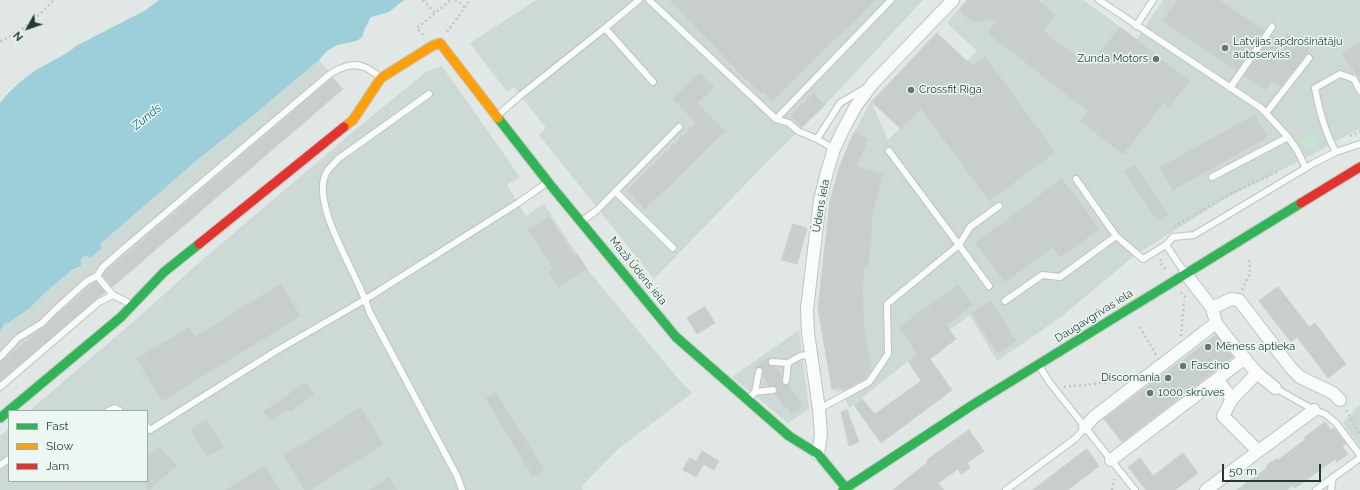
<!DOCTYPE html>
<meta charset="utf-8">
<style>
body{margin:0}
#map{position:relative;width:1360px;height:490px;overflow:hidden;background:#e0e7e4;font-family:Raleway,sans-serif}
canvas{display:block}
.legend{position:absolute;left:8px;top:410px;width:140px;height:72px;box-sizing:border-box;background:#edf7f2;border:1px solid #9aaca6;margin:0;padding:5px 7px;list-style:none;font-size:12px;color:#1e3b34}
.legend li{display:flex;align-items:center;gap:8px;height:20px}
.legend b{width:20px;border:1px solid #9aaca6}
.north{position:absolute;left:8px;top:8px;width:40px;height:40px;-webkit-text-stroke:3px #edf7f2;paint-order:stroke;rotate:230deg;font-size:11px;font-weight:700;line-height:16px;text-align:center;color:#1e3b34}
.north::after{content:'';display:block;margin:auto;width:14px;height:18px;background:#1e3b34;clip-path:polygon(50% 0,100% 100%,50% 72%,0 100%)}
.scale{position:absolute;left:1222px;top:464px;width:99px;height:18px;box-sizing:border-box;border:2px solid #1e3b34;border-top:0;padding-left:5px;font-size:12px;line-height:14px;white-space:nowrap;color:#1e3b34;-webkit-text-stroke:3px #edf7f2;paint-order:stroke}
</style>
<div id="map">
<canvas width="1360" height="490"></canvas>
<ul class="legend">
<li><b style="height:5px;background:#30b455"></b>Fast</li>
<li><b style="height:5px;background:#ff9f0a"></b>Slow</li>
<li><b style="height:5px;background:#e5322d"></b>Jam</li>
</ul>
<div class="north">N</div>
<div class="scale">50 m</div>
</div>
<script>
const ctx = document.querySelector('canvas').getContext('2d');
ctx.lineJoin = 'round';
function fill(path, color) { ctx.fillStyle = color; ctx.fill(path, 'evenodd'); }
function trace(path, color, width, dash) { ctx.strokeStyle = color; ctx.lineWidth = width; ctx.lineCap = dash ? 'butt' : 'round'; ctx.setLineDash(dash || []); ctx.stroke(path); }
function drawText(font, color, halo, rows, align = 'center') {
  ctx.font = font + ' Raleway,sans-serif'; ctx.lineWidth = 3; ctx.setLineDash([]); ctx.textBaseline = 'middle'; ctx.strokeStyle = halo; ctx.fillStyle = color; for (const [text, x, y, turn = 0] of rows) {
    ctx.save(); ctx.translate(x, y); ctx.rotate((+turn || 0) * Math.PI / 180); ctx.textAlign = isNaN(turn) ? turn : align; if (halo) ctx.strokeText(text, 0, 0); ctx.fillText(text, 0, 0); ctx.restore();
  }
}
const built = new Path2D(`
 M536,0h387l-98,105 -58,57 -113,117 -115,-144 7,-7 -32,-41 -7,5 -37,-49z
 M967,0h116l54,39 26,-39h197v128l-39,22 -93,47 -94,59 -73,61 -64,44 -27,-46 -39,28 -82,65 -7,-18 -6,2 -1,-2h-3l-14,-81 12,-108 9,-33 15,-35 17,-32 17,39 89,-89 -30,-28z
 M319,60l24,29 -343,294v-52l5,-8 25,-15 17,-17 25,-21 7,-2 2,-9 4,-3h3l12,-12 63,-56 34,-28 53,-42z
 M442,66l78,111 -13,8 19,31 18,-12 43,65 88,106 17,18 -74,56 -37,38 2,3h-583v-54l9,-7v52h138v-70h-118l111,-95 62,-56 165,-140 59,-48z
 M799,330l10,79 -21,14 -56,-46z
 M1359,405l1,2v40l-17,-24z`);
const green = new Path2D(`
 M1313,132l8,18c-10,2 -16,-1 -23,-8z`);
const water = new Path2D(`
 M159,0h245l-15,12 -18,5 -6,11 -3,9 -5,4 -20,4 -10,6 -8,9 -69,58 -53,42 -97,84 1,5 -11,9 -2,-2h-3l-4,3v7l-9,4 -25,21 -17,17 -22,15h-3l-5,8v-228c8,-11 27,-28 38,-34 13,-8 27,-13 38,-23l68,-35z`);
const building = new Path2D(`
 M670,0h206l-42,41 -1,-1 -61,61 -8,-9 -2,2 -17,-16z
 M968,0h69l19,15 -13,16 44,34 4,-4 2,1 27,-35 69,54 -19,25 -6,-4 -41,52 -43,-33 8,-10 -99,-77v-4l9,-11 -25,3 -11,-9 -1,-5z
 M1178,0h41l45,30 -27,41 -74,-50z
 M937,33l35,33 13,-9 70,95 -66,49 -68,-93 -20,21 -29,-27z
 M1287,34l22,15 -28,37 -9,-6 -7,10 -21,-14 28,-40 10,6z
 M1360,41v37l-18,-23z
 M700,73l14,14 -17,16 28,28 -80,78 -17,-19 68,-67 -23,-24z
 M333,78l10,11 -231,198 -9,-12z
 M814,94l11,11 -23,22 -11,-11z
 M1255,115l12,22 -94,53 -13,-22z
 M854,133l14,6 -12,27 27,8 -10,36 -5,57 -3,-1 -3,19 2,45 7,36 -5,12 -18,10 -6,2 -3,-4 -7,3 -14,-80 12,-108 9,-33z
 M1135,165l33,49 -10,7 -34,-49z
 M1062,179l37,50 -39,28 -8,-10 -47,35 -29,-39z
 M549,217l25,39 3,-2 10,15 -28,18 -10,-15 5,-3 -26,-39z
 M793,224l14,4 -10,36 -15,-4z
 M96,282l9,10 -9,7 -96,82v-18l45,-37z
 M281,284l19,32 -138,85 -25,-42 52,-32 6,10z
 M958,285l15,20 -27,20 10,14 -26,20 22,31 -71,53 -27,-38 8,-6 13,15 46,-33 -13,-20 10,-7 -19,-26z
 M1278,287l31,40 6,-4 31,41 -18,14 -31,-41 -6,5 -32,-41z
 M991,301l25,40 -18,12 -26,-40z
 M705,307l10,16 -18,11 -10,-16z
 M1216,335l17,22 -111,85 -18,-23z
 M769,357l-1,7 2,2 5,1 7,9v7l3,2h3l11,14 -2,1 5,6 -10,8 -5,-7 -1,1 -11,-14 2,-3 -1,-4 -7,-1 -6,-10v-5l-1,-3 -7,-1z
 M306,383l8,11 -24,18 -2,-3 -17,12 -7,-9z
 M496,393l48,77 -11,6 -47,-77z
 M360,408l23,36 -73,46h-5l-21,-34z
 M847,410l12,32 -10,4 -8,-34z
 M207,420l16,27 -16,9 -16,-26z
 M1325,422l6,8 3,-2 12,16 -4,2 6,8 -11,8 -2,-3 -40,29 -2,-3 -6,5h-50l30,-22 -1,-2 10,-7 2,1 28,-21 -2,-1z
 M969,430l15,21 -17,12 3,5 -9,6 -3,-5 -20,14 6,7h-51l35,-28 -1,-2z
 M158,447l18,18 -26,25h-3v-32z
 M1087,449l12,17 -31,24h-35z
 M702,451l17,10 -5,9 -17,-9z
 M1183,453l15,20 -23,17h-29l-18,-23 12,-9 13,18z
 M690,458l13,7 -7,12 -13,-7z
 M265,466l15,24h-54z
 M389,478l8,12h-27z`);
const path = new Path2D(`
 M423,0l12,13
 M455,0l3,1 7,7
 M447,32l23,-32
 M423,35l-6,-7 34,-28
 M0,41c22,-9 37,-24 54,-41
 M1350,136l10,-5
 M1174,227l54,-32 51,-24
 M1161,259l-1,3 6,8
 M1242,290l8,-17 -1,-13
 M1181,292l6,7
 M1140,327l16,28
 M1181,336l3,-36
 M1064,387l57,-6
 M1346,410l14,25
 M1112,490l2,-11`);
const lane = new Path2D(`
 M649,0l127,119 13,4 9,8 19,8
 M1099,0l162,108 27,29 9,13 9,18
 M1136,26l17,-26
 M605,28l34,-28
 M1230,88l42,-61
 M429,94l-91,65c-3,4 -9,9 -12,14 -16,34 34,104 43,138l88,165 5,14
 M1266,113l43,-55
 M498,115l23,-20 84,-67 48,54
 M776,119l115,-119
 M834,149l-17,-10 23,-36 27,-16
 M889,151l70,94 11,-18 29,-21
 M1336,152c-11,-19 -17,-42 -21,-64l25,-14 14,5 6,12
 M1212,177l76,-40
 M1076,179l40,57 27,23 23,-14 7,-8 21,-2 120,-72 22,-11 24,-8
 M616,192l57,56
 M581,222l16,-12 82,-83
 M1166,245l19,28
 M97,276l16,19 18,9
 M1005,301l37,-26 18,2 56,-41
 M0,357l18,-19 24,-15 13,-13 32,-29 10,-5 6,-9 18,-16 209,-177c9,-6 23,-12 34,-7 6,2 12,7 17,11
 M772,362l16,1
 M1039,366l11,17 85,107
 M786,381l2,-18 12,-7 12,-2
 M0,387l99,-85 14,-7
 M1275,388l39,22 11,4 11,9 24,32
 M755,392l4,-21
 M748,400l7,-8 18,-2
 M819,409l50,-27 19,-28 -1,-50 72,-59 30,41
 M108,411l7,-3 5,3
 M147,427l3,3 126,-79 90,-52 152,-96 30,-21
 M0,465l9,-6
 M1006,490l70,-52 9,-11
 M1316,490l44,-32
 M1331,490l2,-13`);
const street = new Path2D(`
 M1185,273l27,35 4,15 21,27 20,23 18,15
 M1212,308l19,-9 8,1 52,68 9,9 33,16 7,7
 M1257,373l-25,26 -9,17 35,35
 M1217,379l15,20
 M1085,427l9,-10 122,-94
 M818,454l3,-19 -2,-26 -11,-76 -1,-24 13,-109 7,-28 7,-23 10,-21 12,-22 17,-23 80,-83
 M1111,460l134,-102
 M1206,490l108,-80`);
const fast = new Path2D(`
 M498,118l50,64 128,155 113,99 29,18 27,33
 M0,418l121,-101 43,-45 35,-28
 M843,490l131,-86 327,-201`);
const slow = new Path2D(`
 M344,127l9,-7 28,-42 51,-32 8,-3 58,75`);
const jam = new Path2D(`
 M1301,203l59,-36
 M199,244l145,-117`);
const markers = [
 [1225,48,4,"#627772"],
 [1156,59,4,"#627772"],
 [911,90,4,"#627772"],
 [1208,347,4,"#627772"],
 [1183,366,4,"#627772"],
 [1168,378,4,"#627772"],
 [1150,393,4,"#627772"]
];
const poiNames = [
 ["Latvijas apdrošinātāju",1233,42],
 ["autoserviss",1233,55],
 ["Zunda Motors",1148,59,"right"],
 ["Crossfit Riga",919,90],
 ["Mēness aptieka",1216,347],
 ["Fascino",1191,366],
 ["Discomania",1160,378,"right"],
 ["1000 skrūves",1158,393]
];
const streetNames = [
 ["Ūdens iela",821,206,-80],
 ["Mazā Ūdens iela",638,271,51],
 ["Daugavgrīvas iela",1094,316,-32]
];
const waterNames = [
 ["Zunds",147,117,-39]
];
fill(built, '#cdd9d4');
fill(green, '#c8e2d0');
fill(water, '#9dcfda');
fill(building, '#c7cecb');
trace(building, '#c9d0cd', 1);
trace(lane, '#bdc4c1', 8);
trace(street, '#bdc4c1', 14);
trace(fast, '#bdc5c2', 11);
trace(slow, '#bdc5c2', 11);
trace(jam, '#bdc5c2', 11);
trace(path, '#bec8c5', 2.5, [2, 3]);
trace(lane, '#fafbfb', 6);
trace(street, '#fafbfb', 12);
trace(fast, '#30b455', 9);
trace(slow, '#ff9f0a', 9);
trace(jam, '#e5322d', 9);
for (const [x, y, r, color] of markers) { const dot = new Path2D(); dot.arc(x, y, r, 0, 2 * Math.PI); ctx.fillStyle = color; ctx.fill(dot); trace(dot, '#edf7f2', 1.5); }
drawText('11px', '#1e3b34', '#edf7f2', poiNames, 'left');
drawText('11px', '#1e3b34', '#edf7f2', streetNames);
drawText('italic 12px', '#14667a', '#edf7f2', waterNames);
</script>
